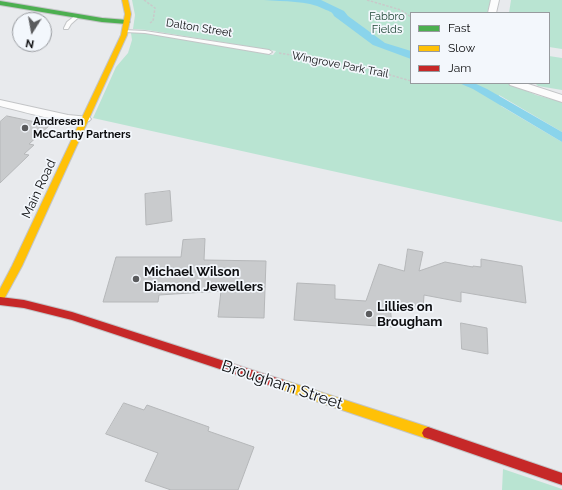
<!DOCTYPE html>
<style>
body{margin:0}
#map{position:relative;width:562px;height:490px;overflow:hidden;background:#e8eaed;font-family:Raleway,sans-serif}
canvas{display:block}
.legend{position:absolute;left:410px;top:12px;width:140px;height:72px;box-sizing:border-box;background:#f3f7fc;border:1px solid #979a9e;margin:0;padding:5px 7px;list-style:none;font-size:12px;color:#0d0e10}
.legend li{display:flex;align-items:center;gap:8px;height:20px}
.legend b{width:20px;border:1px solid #979a9e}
.north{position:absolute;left:12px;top:12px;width:40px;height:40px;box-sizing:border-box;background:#f3f7fc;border:1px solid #979a9e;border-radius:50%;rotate:191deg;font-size:11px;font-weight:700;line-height:16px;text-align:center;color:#0d0e10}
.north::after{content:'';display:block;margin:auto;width:14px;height:18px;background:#5a5b5d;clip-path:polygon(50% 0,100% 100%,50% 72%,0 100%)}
</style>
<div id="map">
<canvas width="562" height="490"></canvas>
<ul class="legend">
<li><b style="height:5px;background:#4caf50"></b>Fast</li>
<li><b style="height:5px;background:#ffc107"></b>Slow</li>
<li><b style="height:5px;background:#c62828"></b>Jam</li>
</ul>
<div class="north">N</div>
</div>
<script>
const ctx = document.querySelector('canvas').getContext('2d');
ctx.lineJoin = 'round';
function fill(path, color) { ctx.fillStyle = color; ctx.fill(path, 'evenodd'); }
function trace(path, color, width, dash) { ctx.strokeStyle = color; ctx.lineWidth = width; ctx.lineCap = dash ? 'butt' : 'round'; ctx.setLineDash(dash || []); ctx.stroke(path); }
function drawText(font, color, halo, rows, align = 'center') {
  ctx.font = font + ' Raleway,sans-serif'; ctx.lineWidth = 3.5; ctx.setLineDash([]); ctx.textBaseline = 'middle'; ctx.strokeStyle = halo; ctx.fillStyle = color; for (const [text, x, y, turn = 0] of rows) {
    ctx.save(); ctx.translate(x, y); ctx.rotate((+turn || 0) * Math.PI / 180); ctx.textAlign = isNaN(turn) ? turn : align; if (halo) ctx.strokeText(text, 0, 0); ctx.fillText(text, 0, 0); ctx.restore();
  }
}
const green = new Path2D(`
 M132,0h359l-3,13h-77v70h98l27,12 26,7v30l-63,-37 2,11 61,36v80l-469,-104 23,-51 12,-14 4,-13 -1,-7h12l130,22 3,-4 -129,-21 -14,-1 2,-14z
 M511,0h51v49l-13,-2v-34h-40z
 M549,56l13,2v32l-24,-4 -3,-3h14z
 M503,469l59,20v1h-60z`);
const water = new Path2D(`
 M264,0h57l23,11 4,5 37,27 26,8v8l-38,-14 -39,-29c-2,-5 -6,-5 -10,-7 -18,-9 -39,-7 -60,-9z
 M459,83h15l13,6 75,43v10l-89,-53z`);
const building = new Path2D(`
 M7,116l43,9 -21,19 5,1 -10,9 5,1 -29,28v-61z
 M170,191l2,30 -26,4 -1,-31z
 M205,239l-1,21 62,1 -2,57 -46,-1 3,-26 -62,4 -1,7h-55l13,-45h65l2,-17z
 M408,249l15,3 -4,19 26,-9 28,5v-1l8,1v-8l41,7 4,37 -65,-11v10l-37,-7 -1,15 -33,-6 2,23 -98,-7 3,-37 38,2v14l31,2 13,-37 25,7z
 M461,323l26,5 1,26 -26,-5z
 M124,403l20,7 3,-5 62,22 -1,4 46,16 -16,43h-67l-26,-9 13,-28 -52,-19z`);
const path = new Path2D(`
 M144,0l11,8 -2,13 -3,2
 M367,0l34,10 10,7
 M279,53l87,15 45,13`);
const lane = new Path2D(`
 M76,15l4,1 -9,8 -3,5h-4v-1l3,-6z
 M123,30l22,1 124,19 3,2 -3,2 -124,-21 -20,-1h-2z`);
const street = new Path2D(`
 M491,0h8l-3,13h-8z
 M509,83h16l37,12v7l-52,-17z
 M0,100l68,15 21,2 2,2 -2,2c-18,5 -68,-10 -89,-15z`);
const fast = new Path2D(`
 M0,1l102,17 25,2 3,2 -3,2 -25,-2 -102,-17z`);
const slow = new Path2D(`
 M122,0h6l3,14 -4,21 -105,231 -19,35 -3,1v-13l12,-23 109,-231 4,-21z
 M280,379l148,48 4,2 2,4 -2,4 -4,2 -148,-50 -4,-1 -2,-4 2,-4z`);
const jam = new Path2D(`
 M0,297l24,3 48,12 208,67 4,1 2,4 -2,4 -4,1 -208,-69 -48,-12 -24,-3z
 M428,427l134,46v12l-138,-48 -2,-4 2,-4z`);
const markers = [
 [25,128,4,"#5a5b5d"],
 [136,279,4,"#5a5b5d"],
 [369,314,4,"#5a5b5d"]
];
const farParknames = [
 ["Fabbro",387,17],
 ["Fields",387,30]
];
const farStreetnames = [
 ["Dalton Street",199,28,9],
 ["Wingrove Park Trail",340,65,11]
];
const farPoinames = [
 ["Andresen",33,122],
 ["McCarthy Partners",33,135]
];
const streetNames = [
 ["Main Road",39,189,-65]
];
const poiNames = [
 ["Michael Wilson",144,272],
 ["Diamond Jewellers",144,287],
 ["Lillies on",377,307],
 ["Brougham",377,322]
];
const nearStreetnames = [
 ["Brougham Street",282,385,18]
];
fill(green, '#b9e4d2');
fill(water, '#8ad4eb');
fill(building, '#c9cbcd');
trace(building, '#b5b7b9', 1);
trace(lane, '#c3c5c7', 2);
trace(street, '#c3c5c7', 2);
trace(fast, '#c3c5c7', 2);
trace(slow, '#c3c5c7', 2);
trace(jam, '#c3c5c7', 2);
trace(path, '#c9c9ca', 1.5, [2.5, 1.5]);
fill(lane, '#fcfcfc');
fill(street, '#fcfcfc');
fill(fast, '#4caf50');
fill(slow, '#ffc107');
fill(jam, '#c62828');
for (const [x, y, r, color] of markers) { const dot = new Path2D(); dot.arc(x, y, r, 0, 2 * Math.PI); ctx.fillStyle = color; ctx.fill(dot); trace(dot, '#f3f7fc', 1.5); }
drawText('11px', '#1e4534', '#f3f7fc', farParknames);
drawText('11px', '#0d0e10', '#f3f7fc', farStreetnames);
drawText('bold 11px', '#0d0e10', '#f3f7fc', farPoinames, 'left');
drawText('13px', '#0d0e10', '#f3f7fc', streetNames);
drawText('bold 13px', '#0d0e10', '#f3f7fc', poiNames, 'left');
drawText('16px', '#0d0e10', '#f3f7fc', nearStreetnames);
</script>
